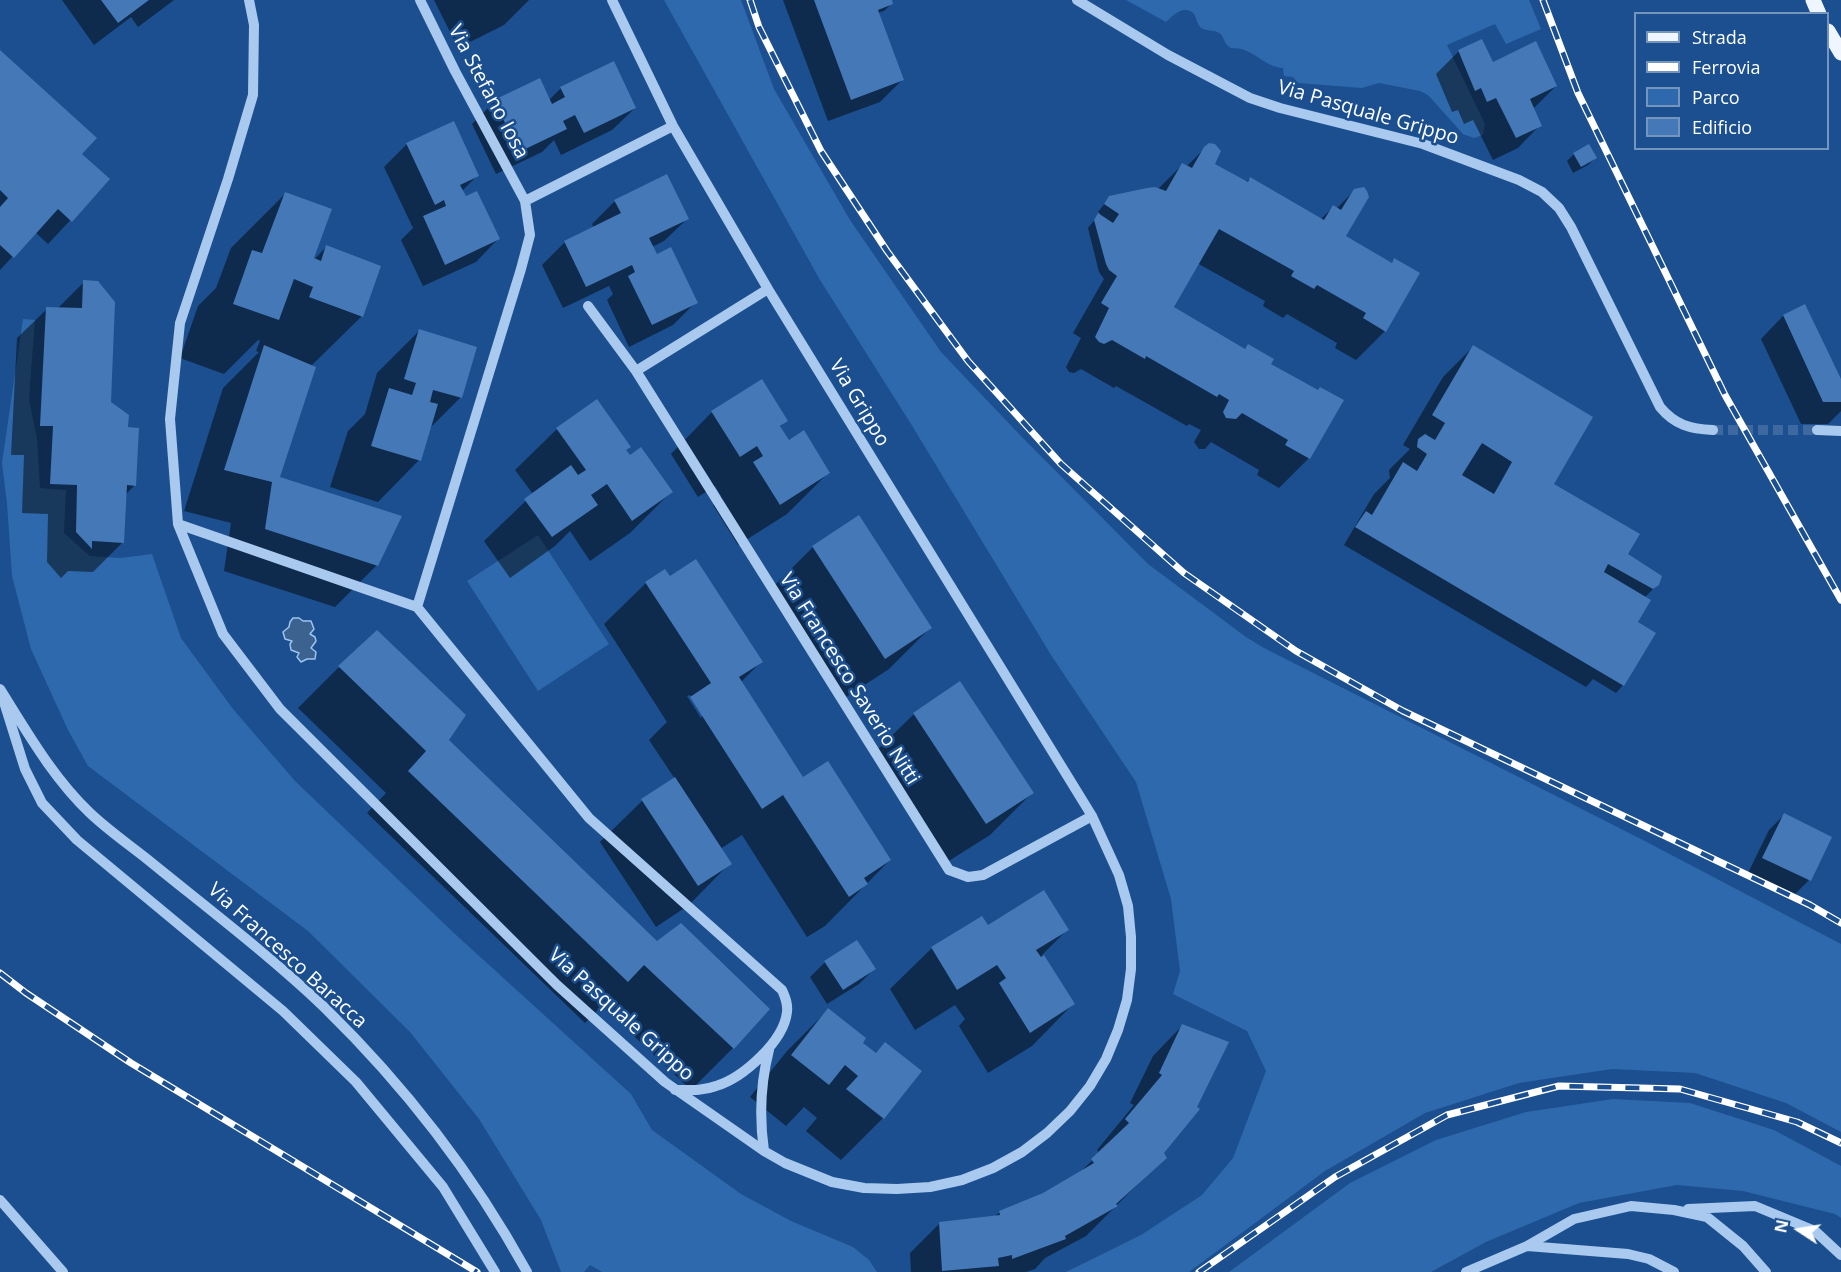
<!DOCTYPE html>
<style>
body{margin:0}
#map{position:relative;width:1841px;height:1272px;overflow:hidden;background:#1b4f8f;font-family:"Open Sans",sans-serif}
canvas{display:block}
.legend{position:absolute;left:1634px;top:12px;width:195px;height:138px;box-sizing:border-box;background:#1b4f8f;border:2px solid #7695bc;margin:0;padding:8px 10px;list-style:none;font-size:18px;color:#fff}
.legend li{display:flex;align-items:center;gap:12px;height:30px}
.legend b{width:30px;border:2px solid #7695bc}
.north{position:absolute;left:1769px;top:1200px;width:60px;height:60px;-webkit-text-stroke:4px #1b4f8f;paint-order:stroke;rotate:282deg;font-size:16px;font-weight:700;line-height:24px;text-align:center;color:#fff}
.north::after{content:'';display:block;margin:auto;width:21px;height:27px;background:#fff;clip-path:polygon(50% 0,100% 100%,50% 72%,0 100%)}
</style>
<div id="map">
<canvas width="1841" height="1272"></canvas>
<ul class="legend">
<li><b style="height:8px;background:#f0f6ff"></b>Strada</li>
<li><b style="height:8px;background:#fff"></b>Ferrovia</li>
<li><b style="height:16px;background:#2e69ad"></b>Parco</li>
<li><b style="height:16px;background:#4478b7"></b>Edificio</li>
</ul>
<div class="north">N</div>
</div>
<script>
const ctx = document.querySelector('canvas').getContext('2d');
ctx.lineJoin = 'round';
function fill(path, color) { ctx.fillStyle = color; ctx.fill(path, 'evenodd'); }
function trace(path, color, width, dash) { ctx.strokeStyle = color; ctx.lineWidth = width; ctx.lineCap = dash ? 'butt' : 'round'; ctx.setLineDash(dash || []); ctx.stroke(path); }
function drawText(font, color, halo, rows, align = 'center') {
  ctx.font = font + ' "Open Sans",sans-serif'; ctx.lineWidth = 5; ctx.setLineDash([]); ctx.textBaseline = 'middle'; ctx.strokeStyle = halo; ctx.fillStyle = color; for (const [text, x, y, turn = 0] of rows) {
    ctx.save(); ctx.translate(x, y); ctx.rotate((+turn || 0) * Math.PI / 180); ctx.textAlign = isNaN(turn) ? turn : align; if (halo) ctx.strokeText(text, 0, 0); ctx.fillText(text, 0, 0); ctx.restore();
  }
}
const green = new Path2D(`
 M664,0h77l33,89 76,131 91,132 78,82 129,130 98,73 18,11 377,191 200,105v188l-55,-29 -91,-30 -83,-4 -93,14 -94,30 -100,58 -136,101h-123l75,-37 61,-40 31,-37 33,-87 -19,-40 -74,-37 7,-23 -9,-72 -35,-117 -85,-127 -140,-231 -91,-144z
 M1126,0h403l12,29 -35,15 -11,-20 -48,21 38,79 -2,11 -9,3 -11,-4 -35,-39 -8,-4 -41,-8 -17,5 -64,-5 -5,-6 -9,-1 -1,-8c-17,-1 -26,-15 -42,-19 -5,-2 -9,1 -13,-3 -5,-4 -4,-12 -11,-14 -4,-2 -10,-1 -14,-3 -8,-4 -5,-15 -13,-18 -10,-4 -17,5 -24,11z
 M23,319l12,1 -6,79 8,39 3,50 26,2 -2,43 26,23 30,2 32,-4 29,84 52,71 62,72 160,153 176,160 21,36 89,64 50,27 62,26 16,13 8,12h-275l-12,-7 -6,7h-23l-20,-52 -62,-101 -69,-87 -102,-101 -220,-165 -20,-36 -37,-81 -19,-73 -5,-73 -5,-40z
 M538,535l71,109 -71,47 -71,-110z
 M1613,1099l77,4 84,27 67,36v52l-6,-4 -92,-23 -66,-6 -98,18 -93,39 -55,30h-202l121,-89 86,-43 90,-28z`);
const water = new Path2D(`
 M293,618h6l4,3h8l3,8 -4,5 5,3 1,4 -5,7 5,4 -1,7h-8l-6,3 -4,-5 2,-4 -8,-3 -1,-6 2,-3 -7,-2 -2,-7 6,-5 1,-5z`);
const shadow = new Path2D(`
 M62,0h112l-36,27 -7,-10 -37,28z
 M434,0h95l-25,25 -46,23z
 M783,0h107l1,4 -7,7 -7,2 26,66 -23,23 -52,19z
 M1459,51l97,35 -23,23 7,16 -22,23 -25,12 -20,-40 -9,4 -6,-14 -6,2 -16,-38z
 M0,52l80,102 28,26 -60,64 -13,-12 -35,38z
 M613,63l22,45 -23,22 -51,25 -7,-15 -12,12 -46,22 -24,-50 23,-23 54,-1 12,-12z
 M407,144l71,31 -16,16 36,48 -22,23 -53,24 -22,-46 12,-12 -29,-61z
 M1589,146l6,12 -7,7 -15,8 -6,-12 7,-7z
 M1205,148l9,16 32,19 4,-5 71,41 12,-12 3,2 19,-19 -11,47 46,27 4,-4 -9,71 -29,29 -21,-12 2,-5 -50,-29 -4,4 -20,-12 2,-5 -68,-38 -25,45 72,42 4,-5 21,20 40,93 -30,30 -22,-13 2,-5 -48,-28 -6,7h-6l-5,-7 7,-12 -12,-6 -2,2 -71,-40 -2,2 -33,-19 -7,4 -5,-1 -3,-5 15,-29 -8,-5 31,-54 -5,-7 -11,-44 12,-15 -2,-1 11,-14 49,-9 25,-25 3,3z
 M285,194l26,69 15,-16 36,69 -51,50 -33,112 99,87 -42,42 -111,-36 7,-48 -47,-12 39,-123 36,-36 -3,-1 4,-10 -2,-1 -34,34 -44,-16 18,-52 18,-18 15,-40z
 M615,201l72,18 -23,22 -12,6 4,9 40,46 -23,23 -44,22 -22,-47 6,-6 -4,-8 -46,22 -21,-43 23,-23 29,-14 -2,-4z
 M84,282l25,121 18,26 8,56 -10,10 -2,47 -30,30 -25,-1 -7,7 -14,-16 1,-48 -26,-1 2,-58h-13l6,-117 30,-29h10z
 M1804,306l37,76v29l-13,13h-27l-40,-85 22,-23z
 M419,331l56,17 -15,50 -31,31 -10,31 -41,42 -48,-15 18,-56 17,-17 12,-41z
 M1473,347l79,137 106,100 -14,14 -11,30 21,6 -31,51 -7,8 -23,-14 -7,8 -242,-142 30,-51 16,-16 -1,-8 21,-21 -7,-4 40,-68z
 M712,412l74,9 -7,7 9,14 40,31 -41,41 -49,31 -25,-40 8,-9 -6,-10 -17,11 -27,-43z
 M557,429l114,63 -41,41 -40,28 -20,-30 -15,15 -45,32 -26,-37 49,-47 -18,-24z
 M813,547l117,81 -41,41 -46,30 -71,-111z
 M669,578l92,84 -20,20 62,97 87,81 -65,66 -18,11 -65,-102 -22,14 10,14 -41,42 -33,22 -56,-85 42,-41 33,-22 -26,-39 18,-18 -63,-98 42,-41zM690,695l13,20 -2,3 -14,-22z
 M339,667l108,73 210,202 111,67 -35,39 -42,42 -89,-84 -17,17 -218,-210 19,-20 -88,-85z
 M914,714l118,79 -42,42 -46,29 -72,-109z
 M1784,815l46,22 -21,43 -15,15 -46,-22 21,-43z
 M988,927l79,3 -25,25 31,49 -41,42 -44,27 -29,-47 6,-7 -10,-14 -40,25 -25,-41 42,-41z
 M825,962l49,7 -15,15 -32,20 -17,-27z
 M828,1010l32,33 15,11 45,18 -37,46 -42,42 -35,-29 11,-13 -13,-11 -18,19 -36,-29 37,-46z
 M1182,1026l13,82 -33,45 3,4 -79,79 -41,22 -10,11 -9,3h-115l-1,-19 30,-30 54,-6 6,-5 43,-18 35,-20 22,-21 -3,-3 37,-45 -4,-2 23,-47z`);
const building = new Path2D(`
 M101,0h48l-31,23z
 M814,0h78l1,4 -15,6 26,70 -53,20z
 M1482,39l11,23 43,-21 21,45 -27,13 12,27 -26,12 -20,-40 -9,4 -6,-14 -6,3 -17,-41z
 M0,50l97,88 -15,16 28,25 -38,43 -14,-13 -44,49 -14,-13v-38l8,-9 -8,-8z
 M614,61l22,47 -52,25 -9,-18 -12,6 4,8 -48,23 -25,-52 46,-22 12,26 13,-7 -5,-10z
 M454,121l25,55 -19,9 6,11 11,-5 23,48 -55,26 -22,-49 23,-10 -2,-6 -9,5 -29,-62z
 M1209,143l6,1 6,7 -6,13 33,18 2,-5 74,43 9,-15 8,5 13,-21 10,-2 3,4 2,6 -23,39 46,27 2,-5 26,15 -34,59 -23,-14 3,-5 -49,-28 -3,4 -23,-13 3,-5 -75,-42 -45,78 71,42 3,-5 26,15 -3,5 47,26 2,-3 24,13 -34,59 -25,-14 3,-5 -46,-27 -6,6 -10,-1 -3,-6 6,-12 -10,-6 -2,3 -71,-41 -1,3 -33,-19 -8,4 -5,-2 -4,-5 14,-29 -8,-5 16,-27 -8,-6 -3,-6 -12,-44 4,-7 15,10 6,-9 -15,-10 5,-8 38,-8 8,-1 11,4 16,-28 10,5 12,-21z
 M1589,144l8,14 -16,9 -8,-14z
 M667,174l22,45 -40,19 8,16 14,-7 27,56 -46,22 -24,-49 7,-4 -3,-7 -46,22 -22,-46 57,-28 -7,-13z
 M285,192l47,17 -18,49 7,3 5,-16 55,21 -18,51 -54,-20 4,-10 -19,-8 -15,41 -46,-16 19,-54 10,3z
 M83,280l15,1 17,21 -4,100 18,13 -1,12 11,1 -3,58 -9,-1 -3,58 -32,-2v8l-16,-17 1,-47 -27,-1 3,-58h-13l6,-119 36,1z
 M1805,304l36,75v23h-18l-40,-87z
 M419,329l58,18 -15,51 -29,-8 -3,12 8,2 -17,57 -50,-15 18,-58 23,7 4,-12 -12,-4z
 M264,345l52,22 -36,110 122,39 -24,50 -113,-37 7,-47 -48,-12z
 M1473,345l120,72 -39,67 86,50 -12,20 34,22 -3,9 -6,4 -45,-25 -4,8 47,28 -13,22 18,11 -32,53 -269,-159 11,-16 6,4 31,-53 14,9 10,-17 -10,-7 1,-8 7,-5 10,6 10,-17 -13,-8zM1482,443l30,19 -18,32 -32,-19z
 M762,379l26,42 -8,5 9,14 15,-10 26,43 -50,32 -27,-43 10,-6 -6,-10 -17,11 -29,-46z
 M597,399l34,48 -5,3 4,5 11,-8 32,45 -41,29 -25,-37 -16,11 7,10 -46,32 -28,-38 47,-34 7,10 8,-5 -30,-42z
 M859,515l73,113 -47,31 -73,-113z
 M696,559l67,103 -24,15 64,100 25,-16 63,99 -27,18 4,6 -19,13 -66,-102 -21,14 -72,-112 21,-14 -66,-101 20,-13 5,7z
 M377,630l89,85 -17,25 208,201 24,-18 89,86 -36,40 -90,-84 -16,17 -220,-211 18,-20 -88,-85z
 M960,681l74,112 -48,31 -73,-111z
 M675,777l57,87 -34,22 -57,-87z
 M1784,813l48,24 -21,44 -49,-23z
 M1044,890l25,40 -33,20 5,7 3,-2 31,49 -45,29 -31,-50 7,-5 -9,-13 -40,25 -26,-43 51,-31 6,9z
 M857,940l19,29 -33,21 -19,-29z
 M828,1008l38,30 -3,5 13,10 9,-11 37,29 -38,48 -38,-30 12,-13 -13,-11 -16,20 -38,-30z
 M1182,1024l47,18 -32,65 3,2 -36,44 3,5 -51,46 2,2 -53,30 1,3 -54,20v-4l-14,3 1,8 -57,5 -3,-49 61,-7 -1,-4 44,-18 51,-30 -3,-4 38,-36 -4,-4 37,-44 -3,-2z`);
const minorTunnel = new Path2D(`
 M1713,430h104`);
const minor = new Path2D(`
 M249,0l5,25 -1,70 -25,84 -48,144 -10,96 8,105 45,110 57,75 277,276 108,97 99,69 21,12 47,19 32,6 33,1 33,-2 32,-7 31,-12 29,-16 25,-19 23,-22 20,-25 16,-27 12,-29 9,-30 4,-31v-32l-3,-31 -9,-31 -27,-59 -324,-527 -95,-163 -61,-126
 M420,0l35,71 70,130
 M1077,0l91,55 82,43 30,10 143,36 96,36 23,12 17,16 12,19 89,180c15,18 30,22 53,23
 M768,289l-132,82 313,499 19,7 15,-2 109,-59
 M588,306l48,65
 M1817,430l24,1
 M178,524l239,83 172,211 193,172c3,7 6,13 5,22 -3,29 -44,66 -71,74 -13,5 -27,4 -41,4
 M417,607l104,-338 9,-34 -5,-34 148,-75
 M0,689c27,43 53,89 90,124 18,17 38,31 57,46 59,48 121,95 177,148 80,78 149,167 203,265
 M4,702l21,67 17,34 35,37 206,171 73,71 87,105 52,85
 M764,1151c-5,-35 -4,-66 5,-101
 M0,1200l63,72
 M1688,1209l67,-3 60,25 26,24
 M1527,1246l47,-27 57,-13 43,4 33,7 36,29 23,26
 M1466,1272l61,-26 101,8 21,5 25,13`);
const major = new Path2D(`
 M1813,0l6,14
 M1828,31l13,22`);
const rail = new Path2D(`
 M750,0l9,27 62,124 66,100 81,110 93,103 123,109 112,78 107,60 407,194 31,18
 M1543,0l35,93 147,302 116,205
 M0,973l26,20 105,70 346,209
 M1199,1272l136,-95 112,-62 112,-29 121,3 117,33 44,21`);
const streetNames = [
 ["Via Stefano Iosa",488,92,62],
 ["Via Pasquale Grippo",1368,113,16],
 ["Via Grippo",859,403,59],
 ["Via Francesco Saverio Nitti",849,679,58],
 ["Via Francesco Baracca",287,956,42],
 ["Via Pasquale Grippo",621,1015,42]
];
fill(green, '#2e69ad');
fill(water, '#3c6290');
trace(water, '#9cc4f0', 1.5);
fill(shadow, '#0007');
fill(building, '#4478b7');
trace(minorTunnel, '#3d69a0', 10, [10, 5]);
trace(minor, '#a9c9ee', 10);
trace(major, '#f0f6ff', 15);
trace(rail, '#fff', 7);
trace(rail, '#1b4f8f', 4.5, [14]);
drawText('20px', '#fff', '#1b4f8f', streetNames);
</script>
